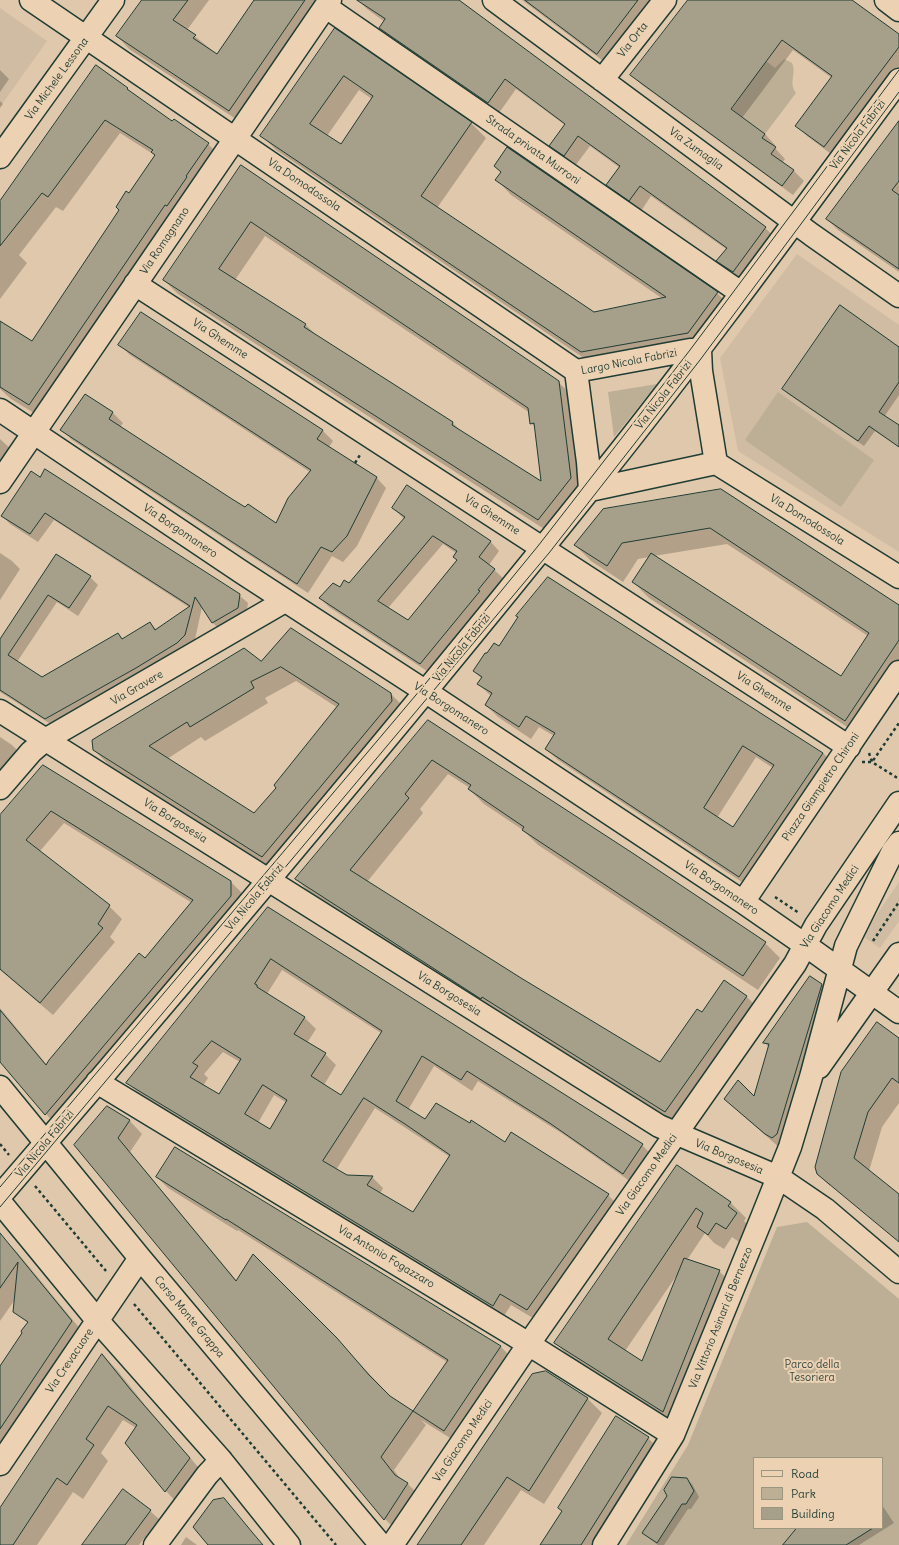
<!DOCTYPE html>
<style>
body{margin:0}
#map{position:relative;width:899px;height:1545px;overflow:hidden;background:#e0c8ac;font-family:Delius,sans-serif}
canvas{display:block}
.legend{position:absolute;left:753px;top:1457px;width:130px;height:72px;box-sizing:border-box;background:#ecd1b3;border:1px solid #9a9680;margin:0;padding:5px 7px;list-style:none;font-size:12px;color:#1f3d34}
.legend li{display:flex;align-items:center;gap:8px;height:20px}
.legend b{width:20px;border:1px solid #9a9680}
</style>
<div id="map">
<canvas width="899" height="1545"></canvas>
<ul class="legend">
<li><b style="height:5px;background:#ecd1b3"></b>Road</li>
<li><b style="height:11px;background:#bcaf95"></b>Park</li>
<li><b style="height:11px;background:#a69f89"></b>Building</li>
</ul>
</div>
<script>
const ctx = document.querySelector('canvas').getContext('2d');
ctx.lineJoin = 'round';
function fill(path, color) { ctx.fillStyle = color; ctx.fill(path, 'evenodd'); }
function trace(path, color, width, dash) { ctx.strokeStyle = color; ctx.lineWidth = width; ctx.lineCap = dash ? 'butt' : 'round'; ctx.setLineDash(dash || []); ctx.stroke(path); }
function drawText(font, color, halo, rows, align = 'center') {
  ctx.font = font + ' Delius,sans-serif'; ctx.lineWidth = 4; ctx.setLineDash([]); ctx.textBaseline = 'middle'; ctx.strokeStyle = halo; ctx.fillStyle = color; for (const [text, x, y, turn = 0] of rows) {
    ctx.save(); ctx.translate(x, y); ctx.rotate((+turn || 0) * Math.PI / 180); ctx.textAlign = isNaN(turn) ? turn : align; if (halo) ctx.strokeText(text, 0, 0); ctx.fillText(text, 0, 0); ctx.restore();
  }
}
const built = new Path2D(`
 M0,8l47,33 -47,66z
 M797,254l102,71v227l-161,-101 -18,-93z
 M899,882v39l-19,27 -18,-12z`);
const green = new Path2D(`
 M784,59l8,4c5,11 -4,19 4,30l-31,41 -33,-25 34,-48 9,7z
 M657,384l-43,53 -6,-45z
 M778,392l96,68 -33,47 -96,-67z
 M807,1222l92,77v246h-273l62,-100 89,-218zM754,1458h128v70h-128z`);
const shadow = new Path2D(`
 M143,0h66l-22,30 31,25 37,-55h69l-82,123 -113,-74 -12,-13z
 M358,0h100l307,228 11,10 -32,44 -15,-10 -11,-11 8,-12 -75,-53 -10,15 -22,-15 -11,-11 12,-17 -30,-22 -15,20 -14,-10 -10,-10 14,-21 -49,-36 -17,24 -108,-74 -11,-11 5,-6 -18,-13z
 M522,0h139l-51,66z
 M689,0h161l49,35v36l-64,86 -28,-21 -11,-11 36,-47 -39,-28 -51,68 23,16 10,11 -1,2 11,12 -3,4 11,7 11,11 -11,14 -151,-110 -11,-10z
 M335,29l136,94 15,15 -49,70 156,105 70,-14 -152,-104 -14,-15 5,-7 -7,-7 222,127 15,15 -29,40 -106,19 -321,-217 -14,-14zM359,90l13,9 -31,46 -14,-9z
 M96,66l76,56 36,22 14,14 -178,261 -33,-20 -11,-10v-67l33,20 87,-132 9,-16 27,-38 -36,-23 -57,78 -7,-4 -37,48 8,8 -27,36v-96z
 M0,70l9,9 -9,13z
 M0,101l3,3 -3,4z
 M899,122v150l-61,-42 -11,-11z
 M241,166l317,216 15,14 11,96 -32,42 -374,-240 -14,-14zM265,236l265,177 1,10 5,5 6,55 -79,-50 -10,-10 -134,-85 -14,-14 -70,-44z
 M141,313l182,118 10,10 -4,6 47,30 10,11 -29,58 -14,16 -11,-6 -24,37 -236,-153 -10,-10 23,-35 28,18 10,10 -3,4 111,73 45,24 34,-52 -180,-117 -10,-10z
 M899,348v47l-15,22 15,9v21l-24,-16 -11,15 -76,-52 -5,-5z
 M0,439l13,12 -13,18z
 M32,472l207,123 9,8 -2,13 -25,15 -9,-9 -10,-15 -8,37 -140,82 -54,-34v-51l56,-86 34,22 8,8 -20,31 -21,-14 -40,60 25,16 76,-44 5,5 27,-16 7,7 33,-22 -136,-88 -16,22 -28,-18 -8,-8z
 M721,490l178,116v74l-38,56 -212,-138 -16,-16 16,-25 -11,2 -15,23 -32,-21 -16,-16zM727,544l141,92 -27,41 -187,-121z
 M393,508l97,33 9,10 -10,14 15,14 -74,94 -101,-66 -9,-9 29,-14 55,-65zM443,544l13,9 1,7 -49,61 -20,-13z
 M0,553l12,8 8,8 -20,31z
 M291,630l100,64 15,15 -128,163 -169,-107 -15,-15 167,-87zM296,681l42,27 -61,80 -23,26 -87,-55 34,-22 4,4 63,-38 -3,-5z
 M499,647l324,106 12,12 -84,123 -193,-128 -12,-11 8,-13 -15,-9 -8,12 -33,-22 -12,-12 5,-9 -13,-12 4,-5 -8,-8zM756,757l17,11 -40,61 -16,-11z
 M429,722l336,221 15,15 -22,32 -220,-145 -15,-15 -39,-26 -15,-15 1,-1 -22,-14 -28,35 3,4 -56,69 153,97 140,85 42,-50 44,-18 15,15 -80,115 -183,-115 -2,2 -185,-119 -15,-15z
 M0,737l12,8 12,12 -24,28z
 M43,766l188,116 13,13 -186,232 -12,-13 -46,-54v-52l47,57 98,-106 47,-56 -128,-80 -24,28 69,55 13,13 -12,18 5,5 -62,73 -53,-45v-154z
 M268,908l374,237 11,11 -19,28 -71,-50 -85,-53 -6,10 -38,-25 -26,44 17,11 80,22 103,52 11,11 -81,115 -27,-16 -7,11 -365,-222 -11,-11zM282,970l99,63 -40,63 -17,-11 12,-20 -11,-11 -18,-11 9,-14 -11,-11 -38,-24zM223,1052l17,10 -21,33 -16,-9 5,-8 -4,-4zM274,1095l13,8 -17,27 -12,-7zM375,1108l75,49 -36,57 -34,-20 3,-6 -11,-11 -26,-1 -10,-6z
 M821,984l15,15 -55,150 -41,-36 -14,-14 29,-1 14,-50 -4,-5z
 M899,1040v63l-17,24 -13,44 30,25v45l-69,-57v2l-12,-12z
 M129,1120l13,14 -12,18 107,129 16,-26 97,98 40,43 24,16 33,-50 -209,-132 -1,1 -69,-43 -11,-11 343,169 11,11 -56,84 -34,-21 5,5 -32,45 7,10 7,4 13,13 -23,35 -13,-13 -310,-374z
 M677,1166l53,36 16,16 -2,3 8,8 -10,15 -10,-7 -8,12 -10,-6 -9,-10 -18,27 32,11 16,16 -56,139 -108,-68 -16,-15zM679,1272l-37,90 -17,-11z
 M1,1236l16,16 64,78 -81,121v-83l23,-35 5,-10 -14,-12 2,-13 -16,23v-83z
 M103,1355l14,15 28,35 59,69 -24,32 -14,-15 -40,-48 10,-15 -13,-8 -22,33 7,8 -25,38 -10,-7 -36,53h-37v-36z
 M545,1372l43,27 14,14 -58,91 -23,-14 -37,55h-66z
 M648,1438l14,14 -59,93h-61l21,-33 -4,-4z
 M686,1479l6,5 7,13 -8,12h-3l-24,36h-6l-15,-12z
 M123,1491l27,20 9,8 -20,26h-56z
 M882,1505l12,18 -35,22h-74l14,-17h83z
 M186,1537l11,8h-16z`);
const building = new Path2D(`
 M142,0h46l-15,20 23,15 -3,3 24,16 37,-54h51l-76,111 -113,-75z
 M357,0h102l307,227 -33,45 -17,-11 11,-13 -87,-62 -11,15 -23,-16 14,-19 -42,-30 -14,20 -15,-10 16,-22 -60,-45 -17,24 -109,-75 6,-9z
 M525,0h113l-41,54z
 M688,0h164l47,34v13l-75,100 -29,-21 37,-50 -50,-36 -51,69 34,25 -3,4 14,9 -5,7 23,16 -12,16 -152,-111z
 M335,28l137,94 -51,74 173,116 72,-15 -171,-117 6,-8 -7,-6 13,-19 211,145 -30,41 -107,19 -321,-216zM344,76l29,20 -32,48 -31,-20z
 M96,65l32,23 -1,1 45,32 2,-2 35,24 -23,33 1,1 -20,29 -2,-1 -136,200 -29,-18v-66l32,20 87,-131 -3,-3 10,-16 3,2 26,-38 -4,-3 2,-2 -48,-30 -57,77 -6,-4 -42,53v-45z
 M899,121v60l-7,9 7,5v74l-73,-50z
 M241,165l318,216 12,97 -33,42 -375,-240zM251,222l277,186 2,16 4,-1 7,58 -89,-56 1,-3 -149,-95 2,-3 -87,-55z
 M840,305l59,42v35l-20,30 20,13v22l-30,-21 -11,15 -76,-52z
 M141,312l182,118 -6,9 60,38 -30,59 -15,16 -11,-5 -24,37 -237,-154 25,-36 28,18 -4,7 123,80 13,8 3,-3 28,19 12,-25 23,-28 -193,-125z
 M45,469l195,125 -2,14 -26,15 -17,-26 -10,38 -8,8 -41,25 -91,51 -45,-29v-51l56,-85 35,22 -22,32 -21,-13 -40,60 34,22 76,-44 4,6 28,-17 5,8 35,-24 -145,-93 -15,21 -29,-18 30,-45 9,6z
 M407,485l84,56 -12,16 16,12 -17,21 2,1 -60,73 -101,-66 14,-15 7,4 4,-7 5,3 56,-66 -13,-9zM433,536l24,15 -4,6 4,3 -49,60 -30,-19z
 M721,489l178,116v35l-54,81 -213,-139 19,-29 190,123 28,-43 -159,-105 -88,15 -15,23 -33,-21 29,-36z
 M548,577l275,176 -84,124 -194,-128 10,-16 -29,-17 -7,11 -34,-22 7,-12 -15,-9 5,-7 -9,-6 12,-18h2l7,-10 5,3 19,-29 -2,-1zM743,746l31,19 -41,62 -29,-19z
 M291,628l100,65 1,8 -130,156 -169,-107 -1,-10 152,-92 17,13zM281,667l58,37 -65,81 2,3 -22,25 -105,-67 38,-24 3,5 64,-39 -3,-6z
 M428,720l206,134 132,88 -23,34 -221,-146 2,-3 -56,-38 3,-4 -39,-25 -27,34 4,4 -59,72 171,108 139,84 37,-53 5,3 22,-32 23,16 -82,116 -183,-115 -1,2 -186,-120z
 M43,765l188,116v15l-186,219 -45,-53v-52l46,55 3,-5 90,-107 6,5 48,-58 -142,-89 -25,29 84,65 -12,19 5,4 -63,75 -40,-34v-154z
 M268,907l375,237 -20,30 -72,-50 -84,-53 -6,9 -39,-24 -26,45 29,18 11,-16 34,20 1,-3 34,22 6,-10 98,62 -82,116 -27,-16 -7,12 -367,-223zM271,959l111,72 -41,64 -30,-19 15,-23 -32,-19 11,-17 -48,-30v-2l-2,-1zM212,1041l29,18 -22,35 -29,-17 8,-11 -5,-3zM263,1085l24,15 -17,29 -25,-15zM364,1098l41,26 45,31 -37,57 -46,-27 6,-9 -26,-1 -24,-14z
 M810,976l12,8 -45,150 -5,4 -7,-4 -41,-35 14,-19 16,16 15,-52 -6,-1z
 M877,1022l22,16v45l-7,-5 -24,34 -14,46 45,36v48l-82,-68 -2,-7 26,-95z
 M107,1106l23,14 -12,18 118,143 17,-27 84,84 32,37 21,21 23,15 -32,46 14,18 13,8 -24,37 -310,-375z
 M175,1147l326,199 -57,85 -31,-20 35,-51 -222,-141v1l-70,-43z
 M677,1165l54,37 -3,4 9,7 -11,16 -10,-6 -8,12 -11,-8 6,-14 -7,-5 -88,131 34,22 42,-103 36,12 -57,142 -109,-69z
 M0,1233l72,88 -72,108v-63l22,-33 -1,-2 7,-9 -15,-10 5,-50 -18,26z
 M102,1354l28,35 60,69 -25,34 -40,-49 12,-18 -29,-19 -22,33 8,6 -27,40 -10,-7 -44,67h-13v-37z
 M546,1371l42,27 -59,93 -22,-14 -46,68h-44l115,-171z
 M616,1416l33,21 -68,108h-41l22,-34 -4,-3z
 M672,1477l15,1 7,13 -8,13h-4l-25,39 -15,-10 25,-37 -3,-6z
 M123,1489l28,21 -26,35h-43z
 M224,1498l28,34 11,13h-55l-15,-18 20,-27z
 M797,1528h76l-27,17h-63z`);
const path = new Path2D(`
 M355,463l5,-8
 M869,753l3,9 27,17
 M862,762h10l27,-39
 M775,897l24,16
 M873,941l26,-39
 M0,1144l9,11
 M35,1186l71,85
 M134,1304l202,241`);
const minor = new Path2D(`
 M31,0l545,371
 M494,0l318,235 87,61
 M886,0l13,10
 M326,7l415,286
 M602,80l63,-80
 M0,157l113,-157
 M135,284l714,463
 M690,350h10l1,21 15,92 -126,27 -2,-28 -12,-91z
 M0,410l243,163 191,124 309,205 72,50 84,60
 M716,463l183,114
 M0,482l330,-482
 M0,711l659,415 119,51 47,32 74,63
 M0,788l31,-36 14,-12 240,-139
 M743,902l156,-230
 M819,1067l80,-113
 M97,1082l417,253 159,100
 M0,1087l140,171 241,287
 M0,1196c200,-233 399,-468 591,-708 107,-133 207,-271 308,-408
 M0,1202l97,118 124,140 68,85
 M0,1464l140,-206
 M155,1545l52,-70 14,-15
 M392,1545l145,-213 258,-368 21,-39 83,-122
 M604,1545l69,-110 90,-220 27,-68 21,-70 35,-131 47,-95 6,-8`);
const tram = new Path2D(`
 M0,1187l421,-498 117,-143 152,-196 209,-280
 M0,1207l549,-654 151,-193 199,-268`);
const streetNames = [
 ["Via Orta",633,40,-52],
 ["Via Michele Lessona",57,79,-54],
 ["Via Nicola Fabrizi",858,135,-53],
 ["Via Zumaglia",696,149,36],
 ["Strada privata Murroni",533,150,35],
 ["Via Domodossola",304,185,34],
 ["Via Romagnano",165,241,-56],
 ["Via Ghemme",220,339,33],
 ["Largo Nicola Fabrizi",629,362,-11],
 ["Via Nicola Fabrizi",664,395,-52],
 ["Via Ghemme",492,515,33],
 ["Via Domodossola",807,520,32],
 ["Via Borgomanero",180,531,34],
 ["Via Nicola Fabrizi",462,648,-51],
 ["Via Gravere",137,688,-30],
 ["Via Ghemme",764,692,33],
 ["Via Borgomanero",451,709,33],
 ["Piazza Giampietro Chironi",821,787,-56],
 ["Via Borgosesia",175,821,32],
 ["Via Borgomanero",721,888,34],
 ["Via Nicola Fabrizi",255,897,-50],
 ["Via Giacomo Medici",830,907,-57],
 ["Via Borgosesia",449,994,32],
 ["Via Nicola Fabrizi",45,1144,-50],
 ["Via Borgosesia",729,1157,23],
 ["Via Giacomo Medici",647,1175,-55],
 ["Via Antonio Fogazzaro",386,1257,31],
 ["Corso Monte Grappa",189,1317,50],
 ["Via Vittorio Asinari di Bernezzo",721,1318,-68],
 ["Via Crevacuore",70,1361,-56],
 ["Via Giacomo Medici",463,1441,-56]
];
const parkNames = [
 ["Parco della",812,1365],
 ["Tesoriera",812,1378]
];
fill(built, '#cfbca2');
fill(green, '#bcaf95');
fill(shadow, '#0003');
fill(building, '#a69f89');
trace(building, '#1f3d34', 1);
trace(minor, '#1f3d34', 25);
trace(path, '#1f3d34', 2.5, [3, 3]);
trace(minor, '#ecd1b3', 22);
trace(tram, '#1f3d34', 1);
drawText('11px', '#1f3d34', '#ecd1b3', streetNames);
drawText('11px', '#2f483e', '#ecd1b3', parkNames);
</script>
